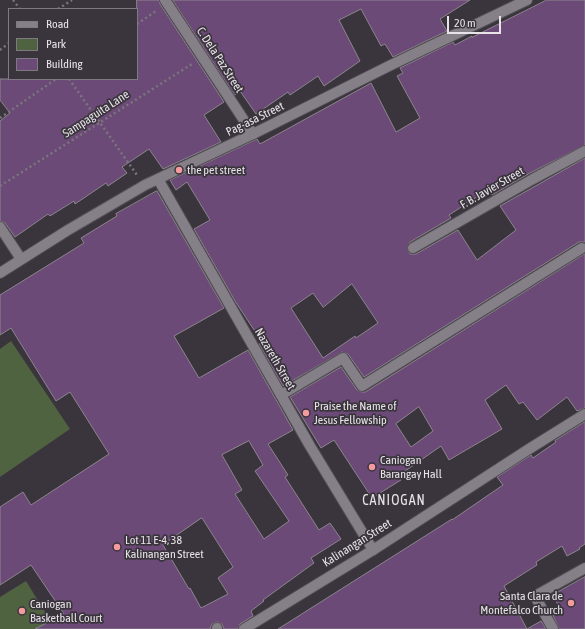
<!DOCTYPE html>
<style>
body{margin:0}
#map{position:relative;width:585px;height:629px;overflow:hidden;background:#3a343c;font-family:"Asap Condensed",sans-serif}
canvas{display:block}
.legend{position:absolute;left:8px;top:8px;width:130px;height:72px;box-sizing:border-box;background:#3a343c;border:1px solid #7f7a81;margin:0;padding:5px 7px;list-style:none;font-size:12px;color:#e7e3e8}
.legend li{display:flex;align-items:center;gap:8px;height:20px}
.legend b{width:20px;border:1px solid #7f7a81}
.scale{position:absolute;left:447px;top:16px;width:54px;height:18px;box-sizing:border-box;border:2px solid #e7e3e8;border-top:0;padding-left:5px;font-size:12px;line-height:14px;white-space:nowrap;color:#e7e3e8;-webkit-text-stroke:3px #3a343c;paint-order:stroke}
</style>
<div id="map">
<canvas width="585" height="629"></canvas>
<ul class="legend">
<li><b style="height:5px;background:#857f88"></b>Road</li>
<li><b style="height:11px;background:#4f6341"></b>Park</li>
<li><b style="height:11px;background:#6c4a77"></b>Building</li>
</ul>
<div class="scale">20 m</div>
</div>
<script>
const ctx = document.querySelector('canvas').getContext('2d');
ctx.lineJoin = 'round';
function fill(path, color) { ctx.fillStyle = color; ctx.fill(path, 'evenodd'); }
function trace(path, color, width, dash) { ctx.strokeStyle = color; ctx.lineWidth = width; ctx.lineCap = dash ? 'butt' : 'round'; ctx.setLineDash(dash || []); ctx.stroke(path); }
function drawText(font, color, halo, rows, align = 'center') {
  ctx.font = font + ' "Asap Condensed",sans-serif'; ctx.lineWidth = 3.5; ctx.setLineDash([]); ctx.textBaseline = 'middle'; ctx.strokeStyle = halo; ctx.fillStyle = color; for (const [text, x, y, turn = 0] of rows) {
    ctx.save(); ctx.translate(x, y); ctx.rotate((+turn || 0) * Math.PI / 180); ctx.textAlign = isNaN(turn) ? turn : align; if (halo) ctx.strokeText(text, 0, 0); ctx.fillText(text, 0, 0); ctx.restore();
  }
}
const green = new Path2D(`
 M11,341l59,88 -70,48v-128z
 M26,581l27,44 -6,4h-47v-32z`);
const building = new Path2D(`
 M137,0h22l1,4 64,98 -20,13 17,27 -58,27 -14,-20 -27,18 5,6 -19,13 -2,-3 -31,21 -1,-3 -24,15 -2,-2 -33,23 -10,-14 -5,-2v-100l10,-8 -10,-13v-21h137z
 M173,0h297l-30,19 7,12 -54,26 -8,-13 -4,2 -20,-37 -22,11 21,41 -36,25 -6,-10 -28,19 -2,-3 -32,22 -16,-23 -5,4z
 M547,0h38v145l-55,28 -38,22 -2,-4 -3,1 -1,-1 -37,24 2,3 -41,24 -3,6 3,6h6l42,-24 19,30 39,-30 -16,-24 85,-48v84h-6l-215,135 -16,-23 -6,-2 -59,34 -24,-42 3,-2 -27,-41 -41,-72 16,-9 -23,-38 -11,8 -6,-10 87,-41 3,5 111,-61 25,49 24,-14 -23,-42 6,-3 -3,-5 53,-26 2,3 17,-9v1zM352,284l26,39 -22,15 -1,-2 -32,22 -32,-50 22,-15 10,14z
 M157,191l67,117 -50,28 25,42 49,-28 45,80 -25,14 20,31 -3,2 34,53 11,-7 11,16 -30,19 3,5 -51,37 1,1 -13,10 2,5 -13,8 -2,5h-14l-2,-5 -5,-2 -5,2 -2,5h-175l29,-15 -33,-49 -31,20v-78l23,-15 8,13 78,-51 -39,-62 -14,9 -45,-73 -11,7v-40l84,-52 -3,-5 36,-22 -1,-2zM249,441l14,24 -8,6 34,50 -25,18 -29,-45 7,-4 -20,-35zM202,518l31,49 -15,11 10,16 -27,14 -11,-20 -1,1 -26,-44z
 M585,254v154l-8,3 -10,-14 -30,23 -14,-18 -4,2 -13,-19 -21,15 17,29 -53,31 -8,-14 -43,30 3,4 -29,18 -38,-58 -13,8 -31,-51 51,-30 16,23 5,2h3zM419,407l14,24 -22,16 -15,-23z
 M585,422v122l-6,4 1,1 -13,7 -5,-10 -26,16 1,3 -33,21 23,43 14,-8 5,8h-268l174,-110v1l51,-35 -6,-8 34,-22 2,3 23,-16 -1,-1z
 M585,577v52h-26l-6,-14 8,-4 -8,-16z`);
const path = new Path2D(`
 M13,0l7,9
 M58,9l14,-9
 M137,24l19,-13
 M0,50l9,-7
 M69,79l68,96
 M0,118l56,-39
 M0,186l192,-122`);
const service = new Path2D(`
 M217,628v1
 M553,629l-18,-33 50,-28`);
const pedestrian = new Path2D(`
 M281,395l62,-37 19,28 220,-138`);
const minor = new Path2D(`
 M165,0l88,134
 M158,179l152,267 63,104
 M0,227l21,32
 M413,248l120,-69 52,-28`);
const tertiary = new Path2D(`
 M0,273l68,-43 77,-45 108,-51 138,-69 136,-65
 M244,629l129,-79 156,-101 56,-35`);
const markers = [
 [179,170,4,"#f49b9f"],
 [306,413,4,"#f49b9f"],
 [372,467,4,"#f49b9f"],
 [117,547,4,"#f49b9f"],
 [571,603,4,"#f49b9f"],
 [22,611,4,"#f49b9f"]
];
const streetNames = [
 ["C. Dela Paz Street",220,60,57],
 ["Sampaguita Lane",96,114,-33],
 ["Pag-asa Street",255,119,-26],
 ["F. B. Javier Street",492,188,-30],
 ["Nazareth Street",275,359,60],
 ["Kalinangan Street",357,543,-32]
];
const poiNames = [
 ["the pet street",187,170],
 ["Praise the Name of",314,406],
 ["Jesus Fellowship",314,420],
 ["Caniogan",380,460],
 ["Barangay Hall",380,474],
 ["Lot 11 E-4, 38",125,540],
 ["Kalinangan Street",125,554],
 ["Santa Clara de",563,596,"right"],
 ["Montefalco Church",563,610,"right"],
 ["Caniogan",30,604],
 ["Basketball Court",30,618]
];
const quarterNames = [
 ["CANIOGAN",394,501]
];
fill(green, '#4f6341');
fill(building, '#6c4a77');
trace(building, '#8b858d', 1);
trace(service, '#545056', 12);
trace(pedestrian, '#545056', 12);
trace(minor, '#545056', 12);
trace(tertiary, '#545056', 12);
trace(path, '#7b767d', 2.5, [2, 3]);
trace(service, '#857f88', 10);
trace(pedestrian, '#857f88', 10);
trace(minor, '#857f88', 10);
trace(tertiary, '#857f88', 10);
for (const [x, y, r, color] of markers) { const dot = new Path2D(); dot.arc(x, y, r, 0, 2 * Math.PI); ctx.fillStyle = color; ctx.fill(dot); trace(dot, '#3a343c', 1.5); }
drawText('12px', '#e7e3e8', '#3a343c', streetNames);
drawText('12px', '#e7e3e8', '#3a343c', poiNames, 'left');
ctx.letterSpacing = '1px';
drawText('14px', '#e7e3e8', '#3a343c', quarterNames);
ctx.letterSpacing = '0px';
</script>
